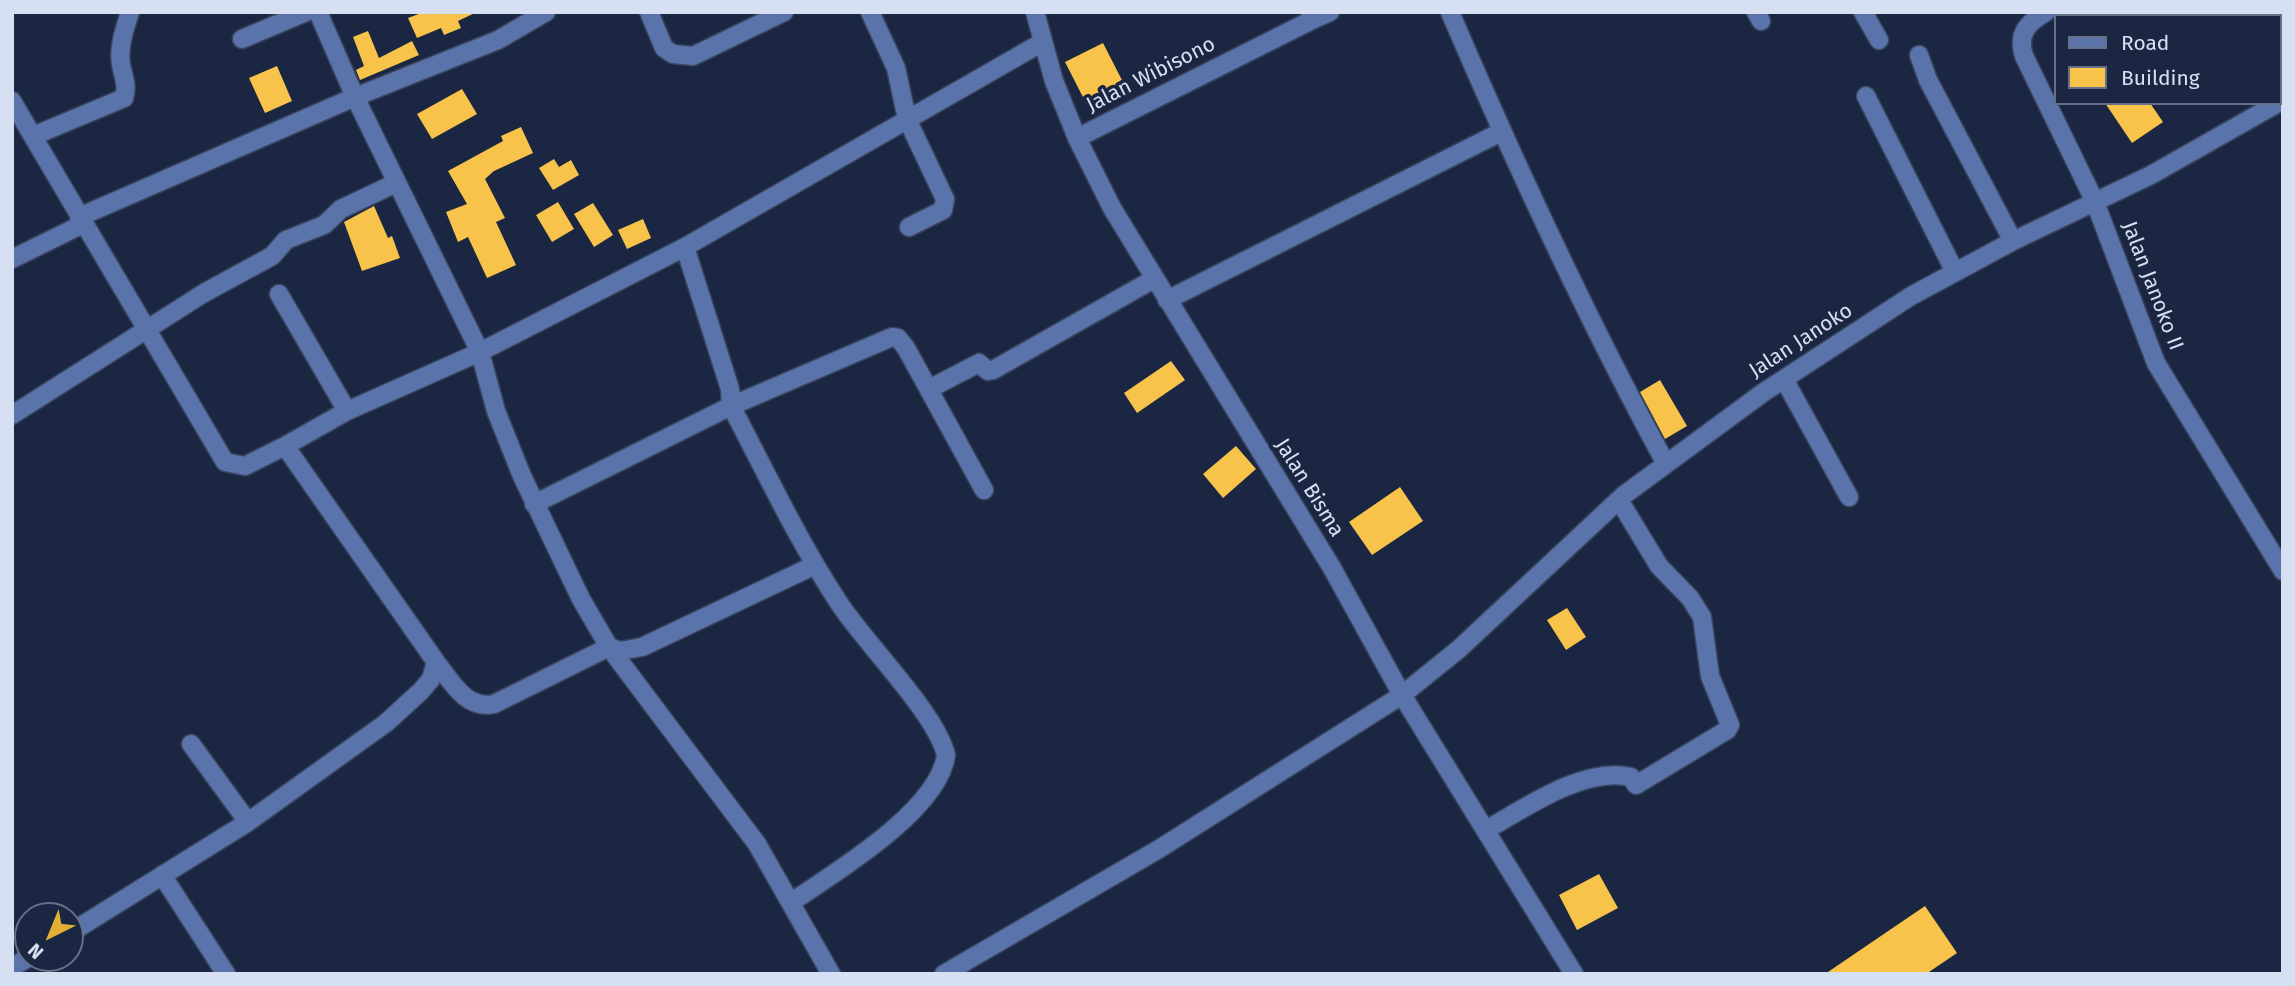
<!DOCTYPE html>
<style>
body{margin:0}
#map{position:relative;width:2295px;height:986px;overflow:hidden;background:#1b2742;font-family:"Fira Sans",sans-serif}
canvas{display:block}
.frame{position:absolute;inset:0;border:14px solid #d7e0f2;pointer-events:none}
.legend{position:absolute;left:2054px;top:14px;width:228px;height:91px;box-sizing:border-box;background:#1b2742;border:2px solid #667188;margin:0;padding:9px 12px;list-style:none;font-size:21px;color:#d7e0f2}
.legend li{display:flex;align-items:center;gap:14px;height:35px}
.legend b{width:35px;border:2px solid #667188}
.north{position:absolute;left:14px;top:902px;width:70px;height:70px;box-sizing:border-box;background:#1b2742;border:2px solid #667188;border-radius:50%;rotate:223deg;font-size:19px;font-weight:700;line-height:28px;text-align:center;color:#d7e0f2}
.north::after{content:'';display:block;margin:auto;width:24px;height:32px;background:#e2af34;clip-path:polygon(50% 0,100% 100%,50% 72%,0 100%)}
</style>
<div id="map">
<canvas width="2295" height="986"></canvas>
<div class="frame"></div>
<ul class="legend">
<li><b style="height:9px;background:#5a73ab"></b>Road</li>
<li><b style="height:19px;background:#f7c34a"></b>Building</li>
</ul>
<div class="north">N</div>
</div>
<script>
const ctx = document.querySelector('canvas').getContext('2d');
ctx.lineJoin = 'round';
function fill(path, color) { ctx.fillStyle = color; ctx.fill(path, 'evenodd'); }
function trace(path, color, width, dash) { ctx.strokeStyle = color; ctx.lineWidth = width; ctx.lineCap = dash ? 'butt' : 'round'; ctx.setLineDash(dash || []); ctx.stroke(path); }
function drawText(font, color, halo, rows, align = 'center') {
  ctx.font = font + ' "Fira Sans",sans-serif'; ctx.lineWidth = 7; ctx.setLineDash([]); ctx.textBaseline = 'middle'; ctx.strokeStyle = halo; ctx.fillStyle = color; for (const [text, x, y, turn = 0] of rows) {
    ctx.save(); ctx.translate(x, y); ctx.rotate((+turn || 0) * Math.PI / 180); ctx.textAlign = isNaN(turn) ? turn : align; if (halo) ctx.strokeText(text, 0, 0); ctx.fillText(text, 0, 0); ctx.restore();
  }
}
const building = new Path2D(`
 M424,12h53l-19,9 3,7 -17,7 -3,-7 -24,10 -9,-20z
 M368,31l11,27 33,-17 7,14 -59,25 -4,-10 8,-4 -11,-29z
 M1103,43l22,43 -38,19 -22,-43z
 M277,66l15,35 -27,12 -16,-35z
 M462,89l15,25 -45,25 -15,-25z
 M2105,103h45l13,19 -31,21z
 M521,127l12,26 -39,18 -9,8 20,39 -9,4 20,43 -29,13 -19,-41 -10,5 -12,-30 21,-8 -19,-33 55,-30 -2,-5z
 M554,159l5,8 12,-7 8,15 -26,15 -14,-22z
 M558,202l16,27 -22,13 -16,-27z
 M593,203l20,32 -19,12 -20,-33z
 M374,206l14,32 4,-2 8,22 -38,13 -18,-49z
 M643,219l8,19 -24,11 -9,-19z
 M1171,361l14,19 -48,33 -13,-20z
 M1660,380l27,46 -22,13 -25,-47z
 M1236,446l20,23 -33,29 -20,-24z
 M1400,487l23,34 -51,34 -23,-33z
 M1567,608l19,29 -20,13 -19,-30z
 M1599,874l19,34 -41,22 -18,-35z
 M1925,906l32,47 -31,21h-101z`);
const minor = new Path2D(`
 M318,12l37,85 125,255 16,59 26,65 59,123 28,48 148,197 74,130
 M649,12l15,36 9,6 20,2 91,-44
 M870,12l26,56 11,51 38,80 -2,11 -34,17
 M1035,12l19,69 23,57 35,70 220,360 70,127 172,279
 M1450,12c66,154 136,305 216,452
 M1756,12l5,9
 M1863,12l16,28
 M2046,12c-19,11 -29,22 -22,44l71,146 61,161 127,208
 M1314,19l16,-7
 M242,39l64,-27
 M1919,55l9,25 85,161
 M1866,96l89,176
 M12,101l213,361 20,4 40,-20
 M33,136l91,-38c4,-13 -1,-22 -3,-34 -3,-17 4,-36 9,-52
 M1077,138l237,-119 -4,-7
 M79,217l276,-120 143,-57 48,-28
 M685,247l45,142 1,17c35,66 67,135 108,197 26,40 97,110 107,152 -7,55 -110,117 -153,146
 M12,259l71,-35
 M279,294l68,117
 M1167,300l334,-168
 M1784,379l65,118
 M929,389l50,-26 9,8 5,-1 161,-91
 M12,415l192,-122 68,-37 14,-16 38,-15 17,-16 55,-26
 M534,504l197,-98 161,-69 6,1 8,10 78,142
 M436,662c15,19 30,48 58,42l115,-57 11,4 22,-4 173,-82
 M191,744l57,78
 M1486,830c39,-22 98,-64 145,-53l5,8 91,-55 3,-5 -20,-49 -8,-59 -12,-19 -31,-32 -40,-66
 M162,875l64,99
 M70,933l178,-111 138,-99 35,-32 10,-12 5,-17 -151,-216 62,-35 133,-59 205,-105 356,-204
 M12,967l16,-9
 M944,974l215,-125 243,-154 57,-46 165,-154 140,-103 147,-96 102,-55 138,-66 127,-72`);
const streetNames = [
 ["Jalan Wibisono",1151,75,-27],
 ["Jalan Janoko II",2152,286,69],
 ["Jalan Janoko",1801,341,-33],
 ["Jalan Bisma",1309,488,58]
];
fill(building, '#f7c34a');
trace(minor, '#39455e', 21);
trace(minor, '#5a73ab', 18);
drawText('21px', '#d7e0f2', '#1b2742', streetNames);
</script>
